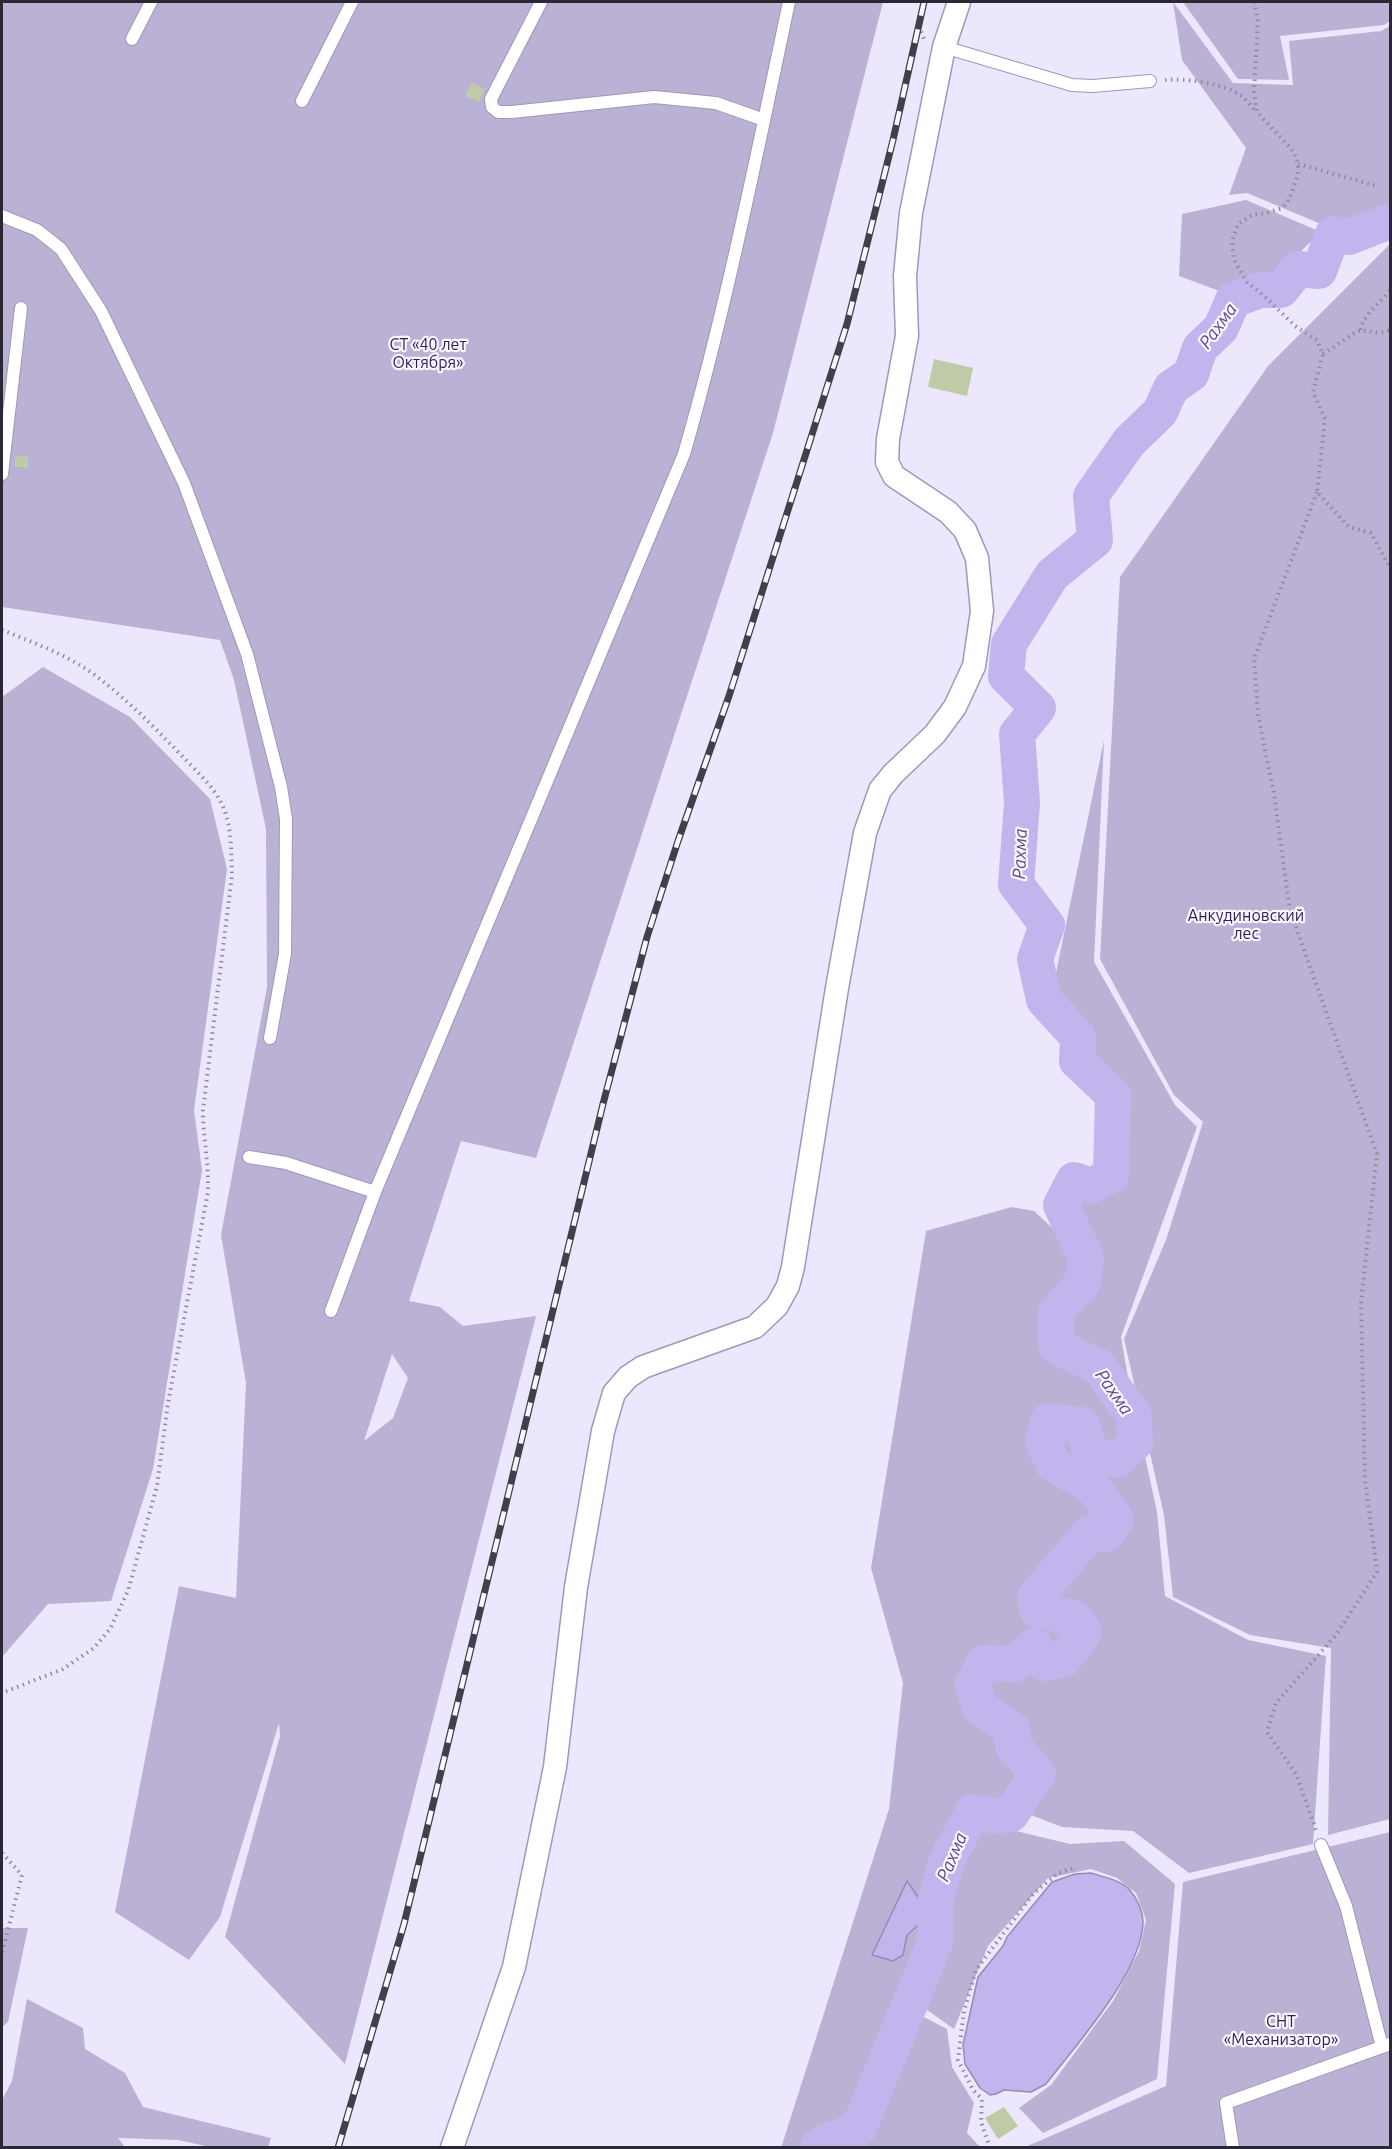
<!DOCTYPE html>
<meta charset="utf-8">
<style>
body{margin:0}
#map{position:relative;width:1392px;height:2149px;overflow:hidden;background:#ece7fc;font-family:Ubuntu,sans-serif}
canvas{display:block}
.frame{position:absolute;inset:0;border:3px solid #2b2734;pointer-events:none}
</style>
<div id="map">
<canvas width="1392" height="2149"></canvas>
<div class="frame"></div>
</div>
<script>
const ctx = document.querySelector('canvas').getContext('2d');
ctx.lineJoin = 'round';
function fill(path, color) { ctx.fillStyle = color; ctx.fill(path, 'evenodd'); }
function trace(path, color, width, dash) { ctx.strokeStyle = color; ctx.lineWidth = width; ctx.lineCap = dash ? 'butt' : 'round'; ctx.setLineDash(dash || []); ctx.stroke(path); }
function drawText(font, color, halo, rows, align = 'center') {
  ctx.font = font + ' Ubuntu,sans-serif'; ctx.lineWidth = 4.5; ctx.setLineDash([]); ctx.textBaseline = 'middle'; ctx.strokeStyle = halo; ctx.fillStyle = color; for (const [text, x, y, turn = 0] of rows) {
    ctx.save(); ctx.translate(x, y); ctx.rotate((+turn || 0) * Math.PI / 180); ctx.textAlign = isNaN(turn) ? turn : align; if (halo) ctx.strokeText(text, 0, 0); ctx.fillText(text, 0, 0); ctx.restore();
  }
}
const green = new Path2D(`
 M2,2h881l-110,431 -237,725 -75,-17 -52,160 31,6 23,19 73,-10 -191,748 -120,-127 55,-201 -1,-13 -59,194 -31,43 -74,-48 64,-326 57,12 10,-215 -25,-148 46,-248 -1,-158 -32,-149 -14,-40 -218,-33zM392,1354l16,24 -15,40 -29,23z
 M1173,2l60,81 60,2 -4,-44 92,-10 9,-5v178l-32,21 -30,2 -81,-34 -18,2 17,-47 -64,-88z
 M1183,2h207v19l-6,4 -104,11 9,44 -51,-1z
 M1246,200l75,32 -51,49 -48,11 -43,-16 3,-62z
 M1390,244v1575l-62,16 3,-187 -81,-13 -77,-38 -9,-82 -40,-176 42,-99 37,-118 -29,-27 -74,-136 20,-382 148,-211z
 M43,667l87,50 80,82 17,70 -33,241 8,60 -49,299 -42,132 -63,3 -46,53v-960z
 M1104,740l-10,222 81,143 22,22 -76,210 11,64 -36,-48 -32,-16 1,-23 26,-32 3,-31 -22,-44 5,-18 18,4 24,-13 1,-90 -35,-33 -1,-24 -33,-36z
 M1012,1207l22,4 41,38 -1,30 -29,32 2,41 50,25 27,49 -11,20 -16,-4 -10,-26 -45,-2 -7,30 10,25 44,27 10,24 -11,2 -59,72 3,22 39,16 -24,19 -15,-13 -21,16 -29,2 -15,21 -1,23 39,34 3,17 20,25 -26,30 -35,-1 -37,92 -4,42 -75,182 -33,15 -7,11 -30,1 108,-339 14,-126 -32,-115 55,-337z
 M1073,1436l16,30 34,4 21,-18 13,60 8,84 83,44 78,16 -13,188 -124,29 -56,-42 -71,-4 -39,-15 20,-42 -20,-28 -8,-20 -32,-29 9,-20 24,-1 12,-12 15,14 22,-7 29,-33 -7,-17 -40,-19 47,-56h15l15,-18 -16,-35 -42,-31 -6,-18z
 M979,1827l33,3 58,14 54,-3 51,43 -18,195 -114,54 -24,-25 32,-23 62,-84 26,-50 7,-31 -10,-27 -19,-15 -26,-9 -43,9 -60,68 -34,83 -27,-19 21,-94 7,-45z
 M1390,1832v315l-367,1 143,-62 17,-204z
 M2,1928h26l-20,94 -6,5z
 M27,1999l56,29 2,21 40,24 18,34 128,31 -3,9h-58l-32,-7 -60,-2 7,9h-123v-47l10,-19z
 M914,2012l33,17 5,38 22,36 -7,30 13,14h-155l39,-16z`);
const water = new Path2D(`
 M1091,1873c12,4 29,7 38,16 8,9 14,22 14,34 -2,50 -67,122 -97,161l-15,8 -27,-2 -8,4 -6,1 -10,-7 -15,-24 -2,-19 15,-68 25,-31 4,-9 45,-55 23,-8z
 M907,1881l17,25 -1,15 -16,14 -4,20 -10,6 -21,-6z`);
const river = new Path2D(`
 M818,2148l2,-3 39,-17 77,-188 -1,-37 11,-41 27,-50 23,4 15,-2 27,-41 -25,-27 -1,-17 -32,-22 -8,-22 12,-22 31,1 19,-18 10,17 20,-4 20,-27 -9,-14 -38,-8 -2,-13 56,-65 15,2 10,-15 -23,-32 -40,-23 -10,-22 5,-21 34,4 9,29 26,6 18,-17 -1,-27 -35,-49 -43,-21v-34l27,-30 3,-24 -25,-53 13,-25 18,6 19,-11 2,-80 -36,-34 1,-24 -34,-37 -9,-41 12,-34 -31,-41 6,-81 -5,-69 21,-26 -32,-32 3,-32 43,-69 43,-35 -4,-44 38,-54 31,-30 11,-24 20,-14 9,-26 21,-20 12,-28 27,-10h21l17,-21 21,2 14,-37 16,3 41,-16`);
const building = new Path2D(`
 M472,83l13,6 -6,13 -14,-6z
 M934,359l39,9 -6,28 -39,-9z
 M15,456l13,1v11l-13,-1z
 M1004,2107l14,19 -20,13 -13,-21z`);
const path = new Path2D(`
 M1254,2l4,17 -4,73 3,20 37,40 4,12v11l-9,25 -7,8 -15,5 -15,2 -14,9 -6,17 2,19 13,22 15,12 33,32 22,14 6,14 -10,38 12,27 -8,73 32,35 22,6 19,35
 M919,26l5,13
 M1165,80c21,-2 57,3 75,15 6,4 11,11 16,17
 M1298,164l79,22
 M1361,330c0,-13 21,-29 29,-40
 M1323,354l33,-22 5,-2 19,3 10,-3
 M1317,492l-63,167 4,56 16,79 16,117 87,243 -16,148 4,177 12,93 -41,63 -60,68 -9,29 29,42 21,59
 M2,630c30,12 63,24 90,43 34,25 62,54 91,84 16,17 37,35 43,58 6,19 5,40 6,60l-29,235c0,27 6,54 5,82l-40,211 -11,83 -29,105 -18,38 -16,19 -31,21 -61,24
 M2,1853l20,22 -20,78
 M990,2148l-9,-26 1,-23 -9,-9 -15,-30 6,-49 12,-41 57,-76 25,-21 16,-5`);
const lane = new Path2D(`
 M541,2l-50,97 1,8 6,5h14l142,-15 62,6 48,17
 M132,39l19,-37
 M944,47l128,38 21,1 57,-5
 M302,101l50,-99
 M2,216l35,14 24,19 40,62 83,172 63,171 34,133 5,32 -1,135 -15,84
 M2,474l19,-166
 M249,1157l37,6 89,29
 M331,1311l44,-119 309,-738c43,-149 73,-301 105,-452
 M1321,1845l25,61 36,141
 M1233,2148l-7,-45 164,-59`);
const street = new Path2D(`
 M452,2148l62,-181 41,-200 21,-180 27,-156 11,-38 14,-16 15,-10 112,-40 22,-21 11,-20 5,-19 44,-279 28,-155 15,-43 13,-16 42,-40 20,-27 19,-41 8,-55 -5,-53 -12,-28 -17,-18 -54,-36 -7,-14 1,-23 19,-103 -2,-60 6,-63 33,-166 15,-45`);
const rail = new Path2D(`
 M338,2148l66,-224 199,-820 44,-167 31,-96 51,-145 118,-372 46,-184 31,-138`);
const parkNames = [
 ["СТ «40 лет",428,345],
 ["Октября»",428,363],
 ["Анкудиновский",1246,916],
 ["лес",1246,934],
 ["СНТ",1281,2022],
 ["«Механизатор»",1281,2040]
];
const waterNames = [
 ["Рахма",1218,326,-54],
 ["Рахма",1020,854,-88],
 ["Рахма",1114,1392,55],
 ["Рахма",952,1857,-67]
];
fill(green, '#bab1d5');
fill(water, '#c4b4ed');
trace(water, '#968ab6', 1.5);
trace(river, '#c4b4ed', 36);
fill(building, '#bfcba7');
trace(lane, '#a097b9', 14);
trace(street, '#a097b9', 25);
trace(path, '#8f8a9c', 4, [1.5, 4.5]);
trace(lane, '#fff', 12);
trace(street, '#fff', 22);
trace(rail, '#423e4c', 7);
trace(rail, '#f8f6fe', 4.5, [14]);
drawText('16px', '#33195a', '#f8f6fe', parkNames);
drawText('italic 18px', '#5f478c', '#f8f6fe', waterNames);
</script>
